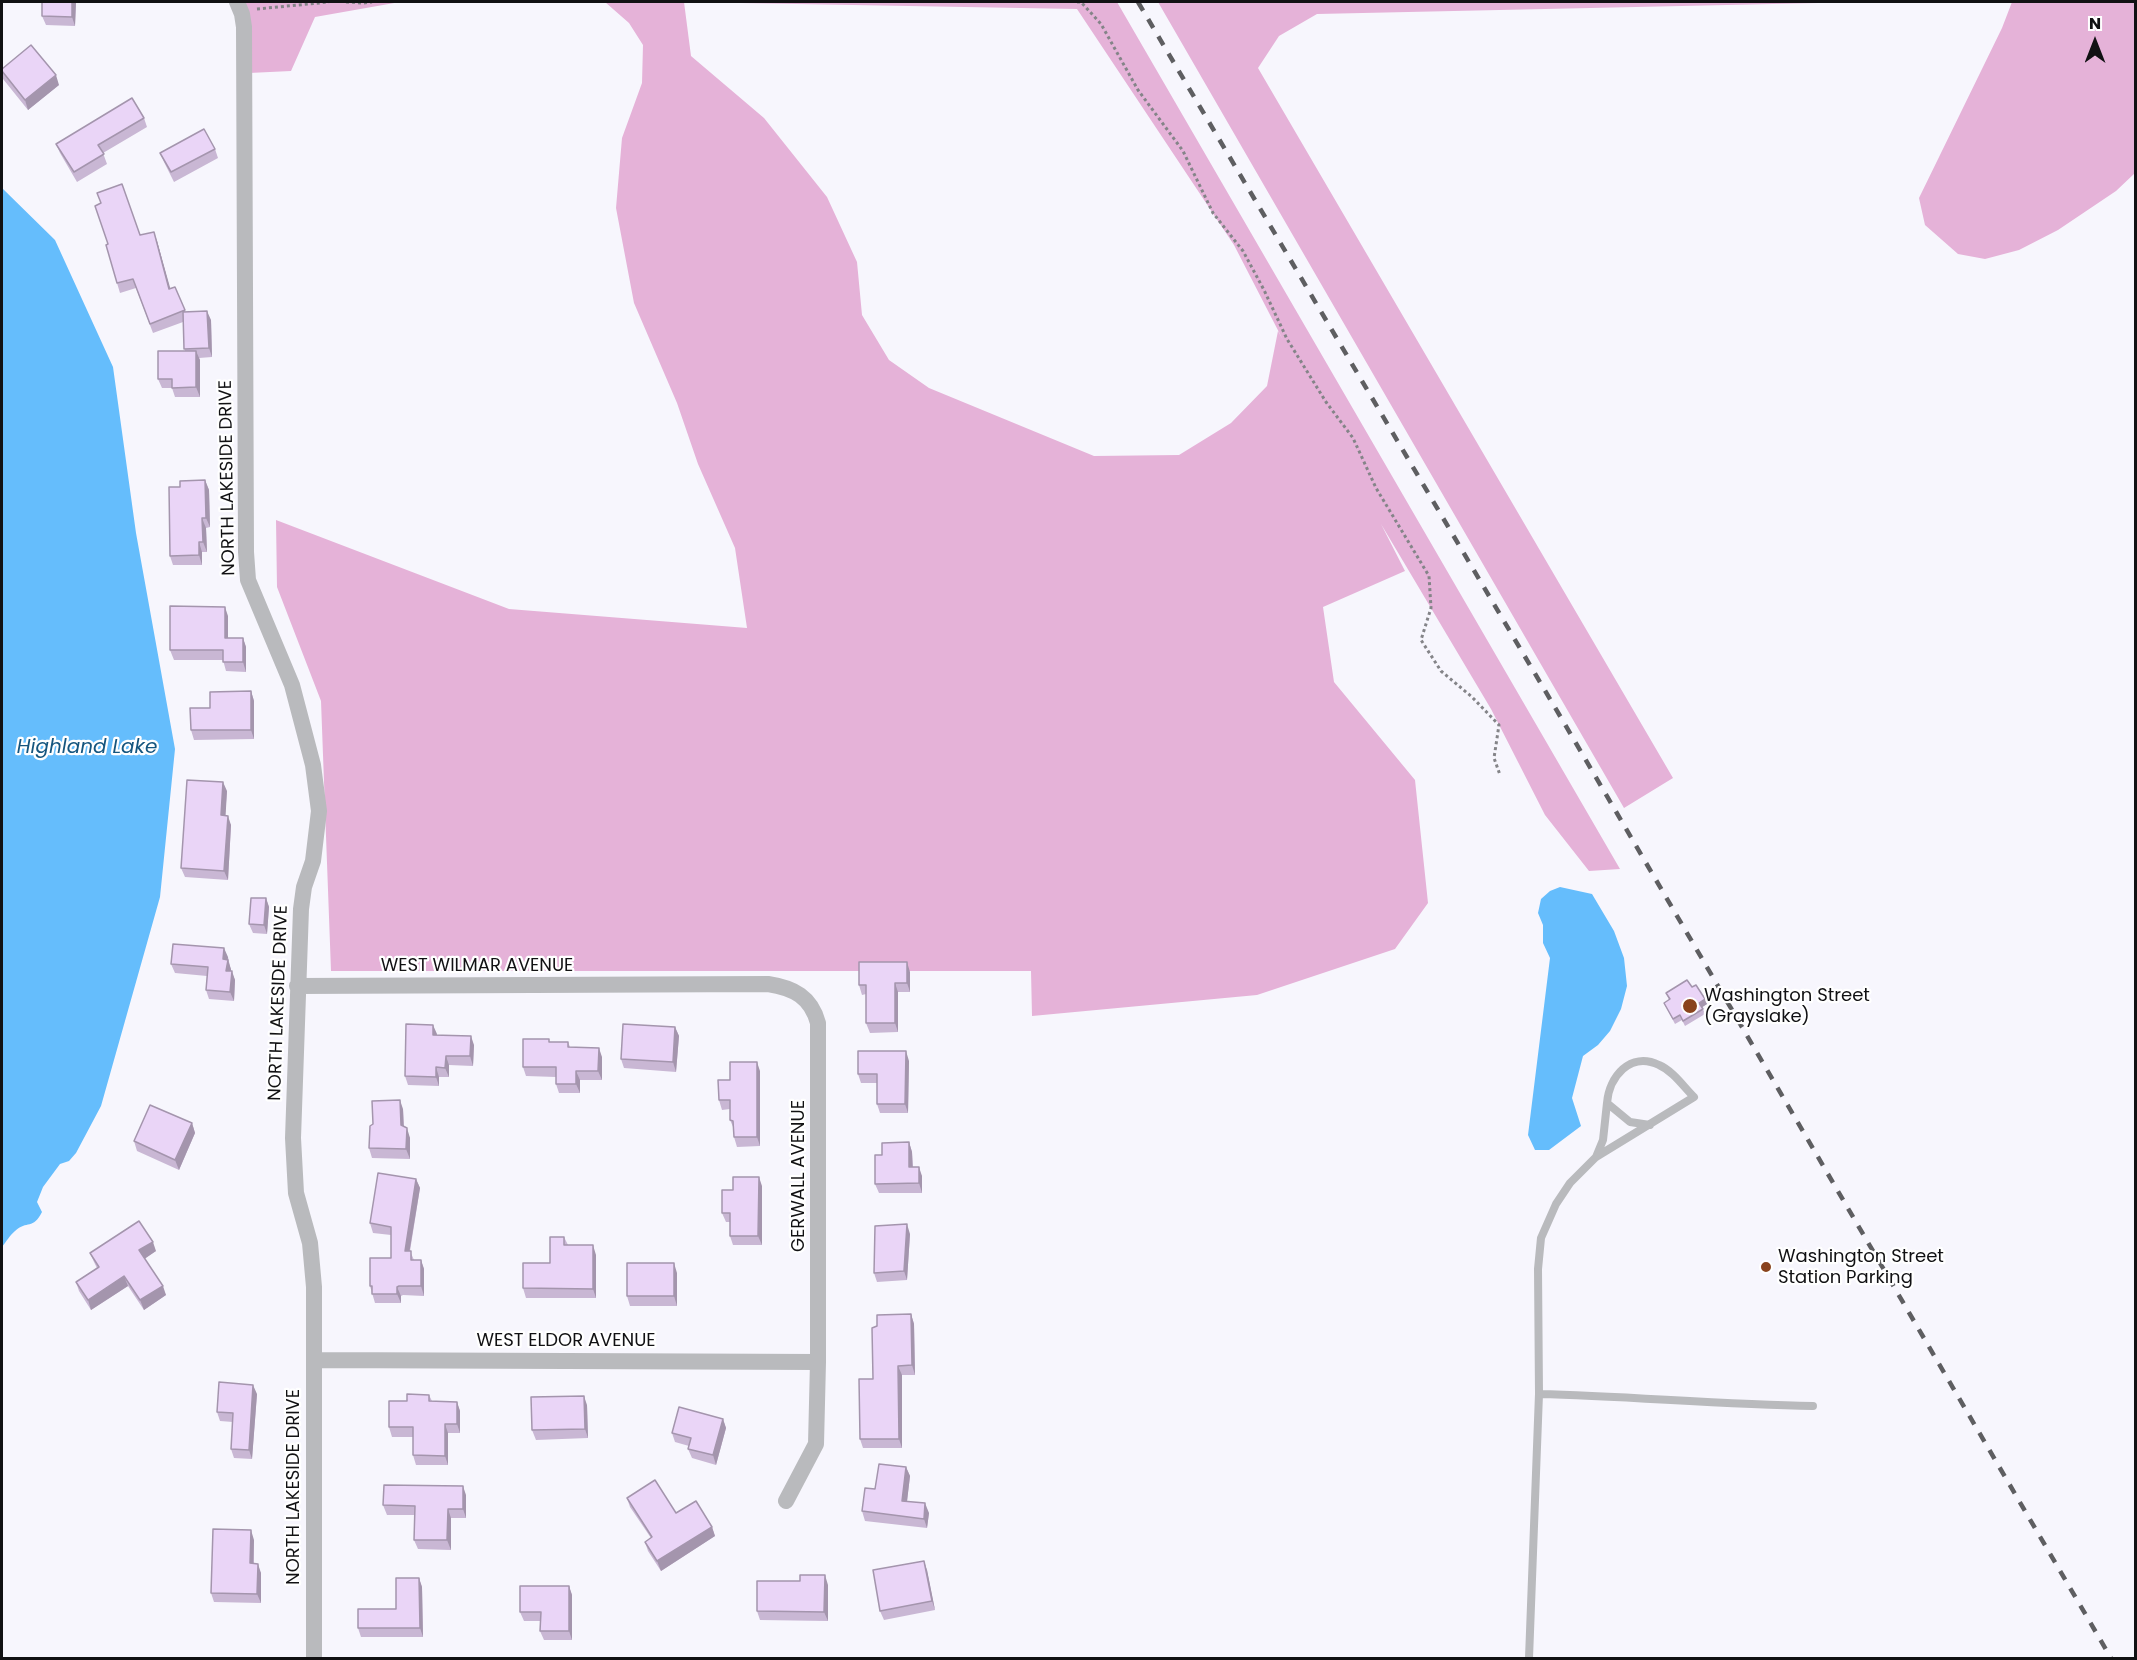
<!DOCTYPE html>
<style>
body{margin:0}
#map{position:relative;width:2137px;height:1660px;overflow:hidden;background:#f7f6fd;font-family:Poppins,sans-serif}
canvas{display:block}
.frame{position:absolute;inset:0;border:3px solid #111113;pointer-events:none}
.north{position:absolute;left:2065px;top:12px;width:60px;height:60px;-webkit-text-stroke:4px #fff;paint-order:stroke;rotate:0deg;font-size:16px;font-weight:700;line-height:24px;text-align:center;color:#111113}
.north::after{content:'';display:block;margin:auto;width:21px;height:27px;background:#111113;clip-path:polygon(50% 0,100% 100%,50% 72%,0 100%)}
</style>
<div id="map">
<canvas width="2137" height="1660"></canvas>
<div class="frame"></div>
<div class="north">N</div>
</div>
<script>
const ctx = document.querySelector('canvas').getContext('2d');
ctx.lineJoin = 'round';
function fill(path, color) { ctx.fillStyle = color; ctx.fill(path, 'evenodd'); }
function trace(path, color, width, dash) { ctx.strokeStyle = color; ctx.lineWidth = width; ctx.lineCap = dash ? 'butt' : 'round'; ctx.setLineDash(dash || []); ctx.stroke(path); }
function drawText(font, color, halo, rows, align = 'center') {
  ctx.font = font + ' Poppins,sans-serif'; ctx.lineWidth = 4.5; ctx.setLineDash([]); ctx.textBaseline = 'middle'; ctx.strokeStyle = halo; ctx.fillStyle = color; for (const [text, x, y, turn = 0] of rows) {
    ctx.save(); ctx.translate(x, y); ctx.rotate((+turn || 0) * Math.PI / 180); ctx.textAlign = isNaN(turn) ? turn : align; if (halo) ctx.strokeText(text, 0, 0); ctx.fillText(text, 0, 0); ctx.restore();
  }
}
const green = new Path2D(`
 M245,2h155l-85,15 -24,54 -42,2z
 M605,2h512l503,867 -31,2 -44,-56 -54,-106 -110,-185 24,47 -82,36 11,75 81,98 13,123 -33,46 -138,46 -225,21 -1,-45h-700l-10,-270 -44,-114 -1,-67 233,89 238,19 -12,-80 -37,-84 -21,-61 -43,-100 -18,-95 6,-70 20,-55 1,-38 -14,-22zM684,2l393,7 157,236 49,95 -5,-9 -11,55 -36,37 -52,32 -85,1 -165,-68 -40,-28 -27,-45 -5,-53 -30,-65 -63,-79 -73,-62z
 M1158,2h706l-547,12 -38,22 -21,32 415,710 -49,30z
 M2012,2h123v171l-19,18 -58,39 -39,20 -34,9 -27,-5 -33,-29 -6,-27 83,-170z`);
const water = new Path2D(`
 M2,188l53,52 58,127 23,166 39,216 -15,148 -59,209 -25,47 -7,8 -9,3 -17,23 -6,15 5,10c-9,18 -15,8 -27,19 -5,4 -9,11 -13,16z
 M1560,887l32,7 22,37 10,27 3,28 -6,23 -11,22 -12,14 -15,11 -11,42 9,28 -32,24h-14l-7,-15 22,-177 -7,-15v-18l-5,-12 3,-14 9,-8z`);
const path = new Path2D(`
 M346,2l17,1 9,-1
 M1077,2h4l20,22 37,66 45,61 30,62 30,38 21,39 23,49 39,63 27,36 23,50 53,88 2,32 -10,32 20,31 31,26 27,28 -5,33 6,17
 M257,9l72,-7`);
const service = new Path2D(`
 M1596,1157l7,-17 4,-37
 M1539,1394c91,2 182,11 274,12
 M1529,1658l10,-264 -1,-125 3,-31 15,-34 14,-21 26,-26 98,-60c-11,-11 -21,-26 -35,-32 -29,-14 -50,12 -52,38l23,19 20,3`);
const minor = new Path2D(`
 M237,2l5,12 2,13 2,525 2,28 44,105 21,80 6,46 -6,50 -9,26 -3,22 -8,229 3,55 14,50 4,44v371
 M297,986l471,-2c26,4 43,13 50,39v339l-2,82 -30,57
 M314,1360l504,2`);
const rail = new Path2D(`
 M1138,2l425,719 548,937`);
const wall = new Path2D(`
 M76,2l-1,24 -29,-1 -4,-9z
 M2,71l57,14 -31,25 -25,-31z
 M144,118l3,9 -44,26 4,11 -30,18 -17,-29 -4,-9z
 M215,149l3,9 -44,24 -10,-20 -4,-9z
 M140,235l17,6 13,48 5,-2 10,25 26,8 1,37 -13,1 1,2v37h-25l-3,-9h-10l-4,-9 27,-28 -2,-29 -30,11 -17,-45 -16,5 -3,-10z
 M205,480l4,10 1,37 -4,1 1,24h-5v13h-29l-3,-9 10,-69z
 M228,616v22h15l3,9v25l-20,-1 -3,-11h-49l-4,-10z
 M251,691l3,10v38l-60,1 -3,-10 19,-22z
 M227,791l-2,25 6,9 -3,55 -43,-3 -4,-9z
 M266,898l3,9 -2,27 -14,-1 -4,-9z
 M228,957l3,14 4,9 -1,21 -25,-2 -3,-9 1,-14 -32,-3 -4,-9z
 M910,972v20h-12v40l-28,1 -4,-10v-29l-4,1 -3,-10z
 M1692,987l15,17 -5,3 3,7 -20,12 -3,-6 -7,4 -11,-21 5,-3 -3,-7z
 M675,1027l4,9 -3,36 -52,-4 -3,-9z
 M437,1035l37,10 -1,21 -24,-1v12h-10v9l-31,-1 -3,-9z
 M550,1042h18l2,5 32,10v23h-22v13h-21l-3,-9v-7l-30,-1 -3,-9z
 M909,1061l-1,52h-28l-3,-9v-21h-16l-3,-9z
 M760,1071v75l-23,1 -3,-10v-8l-4,-9v-11l-8,1 -3,-10z
 M403,1109l1,18 6,11v21l-38,-1 -3,-10z
 M192,1123l3,10 -16,37 -42,-19 -3,-10z
 M909,1142l3,10 1,15 9,9v17h-43l-4,-9 7,-29z
 M416,1179l4,9 -10,63 4,9h7l3,9v27l-21,-1 -2,1v7h-26l-5,-17 21,-28v-23l-18,-2 -3,-10z
 M762,1186v59h-29l-3,-9v-14h-4l-4,-9 11,-23z
 M910,1234l-3,46 -30,2 -3,-9z
 M564,1237l4,8 28,10v43h-70l-3,-10 27,-25z
 M156,1251l-11,7 21,37 -22,15 -16,-24 -37,24 -12,-19 -3,-9 21,-14 -3,-6 -4,-9z
 M677,1273v33h-47l-3,-10z
 M911,1314l3,10 1,51h-13v73h-39l-3,-9z
 M257,1394l-5,65 -18,-1 -3,-9 2,-27 -13,-1 -3,-9z
 M429,1395l3,6 25,1 3,9v22h-12v32h-32l-3,-10v-18h-21l-3,-10 18,-26z
 M587,1405l1,33 -52,2 -4,-10z
 M723,1419l3,9 -10,37 -24,-7 -4,-9 1,-3 -14,-4 -3,-9z
 M906,1467l4,9 -3,25 22,12 -2,15 -62,-7 -3,-10 13,-22z
 M466,1495v23h-15v32l-33,-1 -4,-9 1,-25h-28l-4,-10z
 M627,1498l49,15 36,14 3,9 -54,35 -13,-20 -3,-9 6,-4 -21,-31z
 M254,1540v24l7,9v30l-47,-1 -3,-9z
 M927,1570l8,40 -51,10 -4,-9z
 M419,1578l3,9 1,50h-62l-3,-9 38,-19z
 M828,1585v36l-68,-1 -3,-9z
 M569,1586l3,9v45h-28l-4,-9v-10h-16l-4,-9z`);
const shadedWall = new Path2D(`
 M72,2h4l-1,24 -3,-9z
 M56,75l3,10 -31,25 -3,-10z
 M154,232l3,9 16,57 -4,-9z
 M207,311l4,9 1,37 -3,-9z
 M196,351l4,9v37l-4,-10z
 M205,480l4,10 1,37 -4,-9z
 M202,518l4,10 1,24 -4,-10z
 M199,542l3,10v13l-3,-10z
 M225,607l3,9v31l-3,-9z
 M243,638l3,9v25l-3,-10z
 M251,691l3,10v38l-3,-9z
 M223,782l4,9 -2,34 -4,-10z
 M228,816l3,9 -3,55 -4,-9z
 M266,898l3,9 -2,27 -3,-9z
 M224,948l4,9 -1,11 -4,-9z
 M228,960l3,9 -1,11 -4,-9z
 M907,962l3,10v20l-3,-9z
 M232,971l3,9 -1,21 -4,-9z
 M895,983l3,9v40l-3,-9z
 M1705,999l2,5 -6,4 -2,-5z
 M433,1025l4,9 -1,10 -3,-9z
 M675,1027l4,9 -3,36 -3,-10z
 M471,1036l3,9 -1,21 -3,-10z
 M599,1048l3,9v23l-4,-9z
 M906,1051l3,10 -1,52 -3,-9z
 M446,1056l3,9v12l-4,-9z
 M757,1062l3,9v75l-3,-9z
 M436,1067l3,10v9l-3,-9z
 M576,1071l4,9v13l-4,-9z
 M400,1100l3,9 1,25 -3,-9z
 M192,1123l3,10 -16,37 -4,-10z
 M407,1128l3,10v21l-4,-10z
 M909,1142l3,10 1,24 -4,-9z
 M919,1167l3,9v17l-3,-10z
 M759,1177l3,9v59l-4,-9z
 M416,1179l4,9 -12,72 -3,-9z
 M907,1224l3,10 -3,46 -3,-9z
 M153,1242l3,9 -13,9 -4,-10z
 M593,1245l3,10v43l-3,-9z
 M421,1260l3,9v27l-3,-10z
 M674,1263l3,10v33l-3,-10z
 M124,1276l4,10 -37,24 -3,-10z
 M163,1286l3,9 -22,15 -4,-10z
 M397,1287l4,9v7l-4,-9z
 M911,1314l3,10 1,51 -3,-10z
 M898,1366l4,9v73l-3,-9z
 M253,1385l4,9 -5,65 -3,-9z
 M584,1396l3,9 1,33 -3,-9z
 M457,1402l3,9v22l-3,-9z
 M723,1419l3,9 -10,37 -3,-10z
 M445,1424l3,9v32l-3,-9z
 M906,1467l4,9 -4,34 -4,-9z
 M463,1486l3,9v23l-3,-9z
 M925,1503l4,10 -2,15 -3,-9z
 M448,1509l3,9v32l-4,-10z
 M712,1527l3,9 -54,35 -4,-10z
 M251,1530l3,10 -1,33 -3,-10z
 M924,1561l3,9 8,40 -3,-9z
 M258,1564l3,9v30l-4,-9z
 M825,1575l3,10v36l-4,-9z
 M419,1578l3,9 1,50 -3,-9z
 M569,1586l3,9v45l-3,-9z`);
const building = new Path2D(`
 M42,2h30v15l-30,-1z
 M31,45l25,30 -31,25 -23,-29v-2z
 M132,98l12,20 -46,27 6,9 -30,18 -18,-28z
 M204,129l11,20 -44,23 -11,-19z
 M122,184l18,51 14,-3 15,57 6,-2 10,23 -35,14 -17,-45 -16,4 -11,-38 2,-1 -13,-38 6,-3 -4,-10z
 M207,311l2,37 -25,1 -1,-37z
 M158,351h38v36l-24,1v-9h-14z
 M205,480l1,38h-4l1,24h-4v13l-29,1 -1,-69h11v-6z
 M170,606l55,1v31h18v24h-20v-12h-53z
 M251,691v39h-60l-1,-22h20v-16z
 M187,780l36,2 -2,33 7,1 -4,55 -43,-3z
 M251,898h15l-2,27 -15,-1z
 M173,944l51,4 -1,11 5,1 -2,11h6l-2,21 -24,-2 2,-23 -37,-3z
 M859,962h48v21h-12v40h-29v-38h-7z
 M1687,980l5,7 4,-2 9,14 -6,4 4,6 -20,12 -3,-6 -7,4 -9,-16 6,-4 -4,-6z
 M406,1024l27,1v10l38,1 -1,20h-24l-1,12 -9,-1v10l-31,-1z
 M623,1024l52,3 -2,35 -52,-3z
 M523,1039h26v3h19v5l31,1 -1,23h-22v13h-20v-17h-33z
 M858,1051h48l-1,53h-28v-30h-19z
 M730,1062h27v75h-23l-1,-16 -3,-1v-20h-11l-1,-20h12z
 M400,1100l1,25 6,3 -1,21 -37,-1 1,-22 3,-2 -1,-23z
 M150,1105l42,18 -17,37 -41,-19z
 M909,1142v25h10v16l-44,1v-29h7v-12z
 M378,1173l38,6 -11,72h6v9h10v26h-22l-2,1v7h-25v-8h-2v-28h21v-31l-21,-4z
 M733,1177h26l-1,59h-28v-23h-8v-23h11z
 M139,1221l14,21 -14,8 24,36 -23,14 -16,-24 -36,24 -12,-18 23,-15 -9,-14z
 M907,1224l-3,47 -30,2 1,-47z
 M550,1237h14v8h29v44l-70,-1v-25h27z
 M627,1263h47v33h-47z
 M911,1314l1,51 -14,1 1,73h-39l-1,-60h14l-1,-51 5,-2v-11z
 M219,1382l34,3 -4,65 -18,-1 2,-36 -16,-1z
 M407,1394l22,1v6l28,1v22h-12v32l-32,-1v-28h-24v-26h18z
 M584,1396l1,33 -53,1 -1,-33z
 M679,1407l44,12 -10,36 -25,-6 3,-11 -19,-5z
 M879,1464l27,3 -4,34 23,2 -1,16 -62,-8 3,-23 10,1z
 M655,1480l21,33 20,-12 16,26 -55,34 -12,-19 7,-5 -25,-39z
 M384,1485l79,1v23h-15l-1,31h-33l1,-34 -32,-1z
 M213,1529l38,1 -1,33 8,1 -1,30 -46,-1z
 M924,1561l8,40 -52,10 -7,-41z
 M800,1575h25l-1,37 -67,-1v-30h43z
 M396,1578h23l1,50h-62v-19h38z
 M520,1586h49v45h-29l1,-19h-21z`);
const markers = [
 [1690,1006,8,"#89431d"],
 [1766,1267,6,"#89431d"]
];
const streetNames = [
 ["NORTH LAKESIDE DRIVE",228,478,-91],
 ["WEST WILMAR AVENUE",477,966],
 ["NORTH LAKESIDE DRIVE",279,1003,-88],
 ["GERWALL AVENUE",799,1176,-90],
 ["WEST ELDOR AVENUE",566,1341],
 ["NORTH LAKESIDE DRIVE",294,1487,-90]
];
const poiNames = [
 ["Washington Street",1704,996],
 ["(Grayslake)",1704,1017],
 ["Washington Street",1778,1257],
 ["Station Parking",1778,1278]
];
const waterNames = [
 ["Highland Lake",87,748]
];
fill(green, '#e5b2d8');
fill(water, '#65bdfc');
trace(path, '#848488', 3, [3, 3]);
trace(service, '#b9babd', 8);
trace(minor, '#b9babd', 16);
trace(rail, '#5e5e61', 4.5, [10, 10]);
fill(wall, '#c9b7d4');
fill(shadedWall, '#a495ad');
fill(building, '#ead5f7');
trace(building, '#a495ad', 1.5);
for (const [x, y, r, color] of markers) { const dot = new Path2D(); dot.arc(x, y, r, 0, 2 * Math.PI); ctx.fillStyle = color; ctx.fill(dot); trace(dot, '#fff', 2); }
drawText('18px', '#111113', '#fff', streetNames);
drawText('18px', '#111113', '#fff', poiNames, 'left');
drawText('italic 20px', '#15567f', '#fff', waterNames);
</script>
